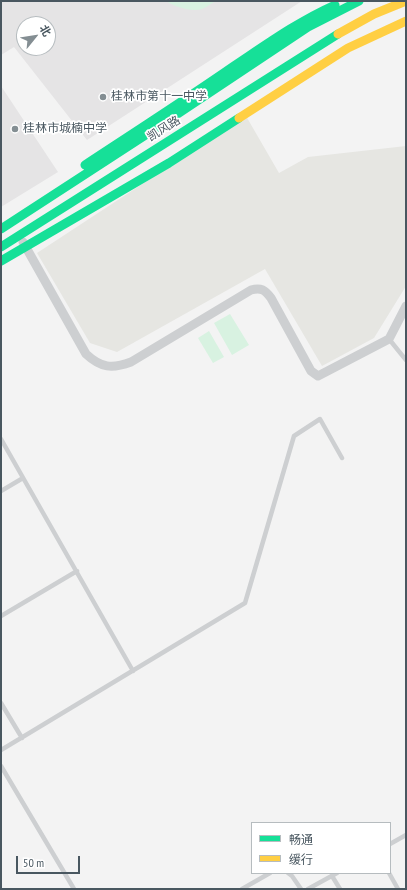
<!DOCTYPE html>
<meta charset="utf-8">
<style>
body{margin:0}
#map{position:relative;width:407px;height:890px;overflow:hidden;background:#f3f3f3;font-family:"PT Sans Narrow","Noto Sans SC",sans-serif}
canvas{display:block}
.frame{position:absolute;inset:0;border:2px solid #495760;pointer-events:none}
.legend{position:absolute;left:251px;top:822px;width:140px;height:52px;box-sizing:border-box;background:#fff;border:1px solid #b6bcbf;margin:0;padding:5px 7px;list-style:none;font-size:12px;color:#495760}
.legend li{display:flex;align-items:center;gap:8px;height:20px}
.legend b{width:20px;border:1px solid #b6bcbf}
.north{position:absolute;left:16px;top:16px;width:40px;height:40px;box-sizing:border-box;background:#fff;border:1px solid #b6bcbf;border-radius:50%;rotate:60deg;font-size:11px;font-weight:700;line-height:16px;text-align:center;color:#495760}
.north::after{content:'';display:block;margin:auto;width:14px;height:18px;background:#848e93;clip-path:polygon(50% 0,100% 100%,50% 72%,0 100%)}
.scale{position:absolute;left:16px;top:856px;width:64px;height:18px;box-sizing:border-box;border:2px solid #495760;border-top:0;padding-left:5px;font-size:12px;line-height:14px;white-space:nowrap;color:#495760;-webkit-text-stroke:3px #fff;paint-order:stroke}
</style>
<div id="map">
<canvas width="407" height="890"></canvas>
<div class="frame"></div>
<ul class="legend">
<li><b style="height:5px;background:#16e098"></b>畅通</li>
<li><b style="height:5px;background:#ffcf43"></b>缓行</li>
</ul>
<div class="north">北</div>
<div class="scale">50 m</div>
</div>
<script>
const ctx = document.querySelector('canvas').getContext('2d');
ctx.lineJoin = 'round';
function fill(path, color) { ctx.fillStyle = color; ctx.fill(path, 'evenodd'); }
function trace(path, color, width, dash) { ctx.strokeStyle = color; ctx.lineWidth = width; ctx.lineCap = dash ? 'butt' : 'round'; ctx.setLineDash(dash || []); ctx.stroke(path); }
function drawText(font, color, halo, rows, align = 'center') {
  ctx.font = font + ' "PT Sans Narrow","Noto Sans SC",sans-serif'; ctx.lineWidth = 3.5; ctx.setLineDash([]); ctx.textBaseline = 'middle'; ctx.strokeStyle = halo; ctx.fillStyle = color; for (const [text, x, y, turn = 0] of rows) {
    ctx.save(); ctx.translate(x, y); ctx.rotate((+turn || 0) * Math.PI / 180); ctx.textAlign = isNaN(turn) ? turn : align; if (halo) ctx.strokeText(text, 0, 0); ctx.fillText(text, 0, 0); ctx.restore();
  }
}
const commercial = new Path2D(`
 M246,116l33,57 29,-16 98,-11v140l-32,52 -52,28 -57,-97 -148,83 -27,-9 -53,-90z`);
const education = new Path2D(`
 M1,1h301l-215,139 -73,-93 -13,8zM24,24h24v24h-24z
 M1,86l57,86 -57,35z`);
const green = new Path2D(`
 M166,1h50c-4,2 -9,6 -14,8 -11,3 -27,-2 -36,-8z
 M230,314l19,31 -17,10 -18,-32z
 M209,331l15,26 -11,6 -15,-25z`);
const lane = new Path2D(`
 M389,339l17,21
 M1,439l132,232
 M1,491l22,-13
 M1,616l76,-45
 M1,703l21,35
 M1,750l244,-147 49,-167 26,-17 22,39
 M1,766l73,123
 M390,844l16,-9
 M288,873l4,3 9,13
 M389,873l9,16
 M332,876l8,13
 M242,889l28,-16
 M308,889l29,-16`);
const street = new Path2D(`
 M23,242l63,112c15,14 26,15 45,8l120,-72c10,-3 14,0 20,8l40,73 7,5 71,-37 17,-33`);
const fast = new Path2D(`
 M85,165c50,-33 100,-65 149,-99 33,-22 65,-45 101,-61
 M1,229l163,-106 144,-96 51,-26
 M1,247l337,-213
 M1,261l168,-98 70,-45`);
const slow = new Path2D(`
 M338,34l36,-20 32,-13
 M239,118l109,-70 58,-27`);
const markers = [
 [103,97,4,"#848e93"],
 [15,129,4,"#848e93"]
];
const poiNames = [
 ["桂林市第十一中学",111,97],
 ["桂林市城楠中学",23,129]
];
const streetNames = [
 ["凯风路",164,129,-32]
];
fill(commercial, '#e6e6e2');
fill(education, '#e5e4e5');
fill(green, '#d8f2e1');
trace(lane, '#cdcfd1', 4.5);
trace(street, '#cdcfd1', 9);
trace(fast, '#16e098', 9);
trace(slow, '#ffcf43', 9);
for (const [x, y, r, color] of markers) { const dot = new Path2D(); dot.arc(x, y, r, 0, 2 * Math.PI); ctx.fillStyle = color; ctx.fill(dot); trace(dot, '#fff', 1.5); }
drawText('12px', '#495760', '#fff', poiNames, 'left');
drawText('12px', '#495760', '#fff', streetNames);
</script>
